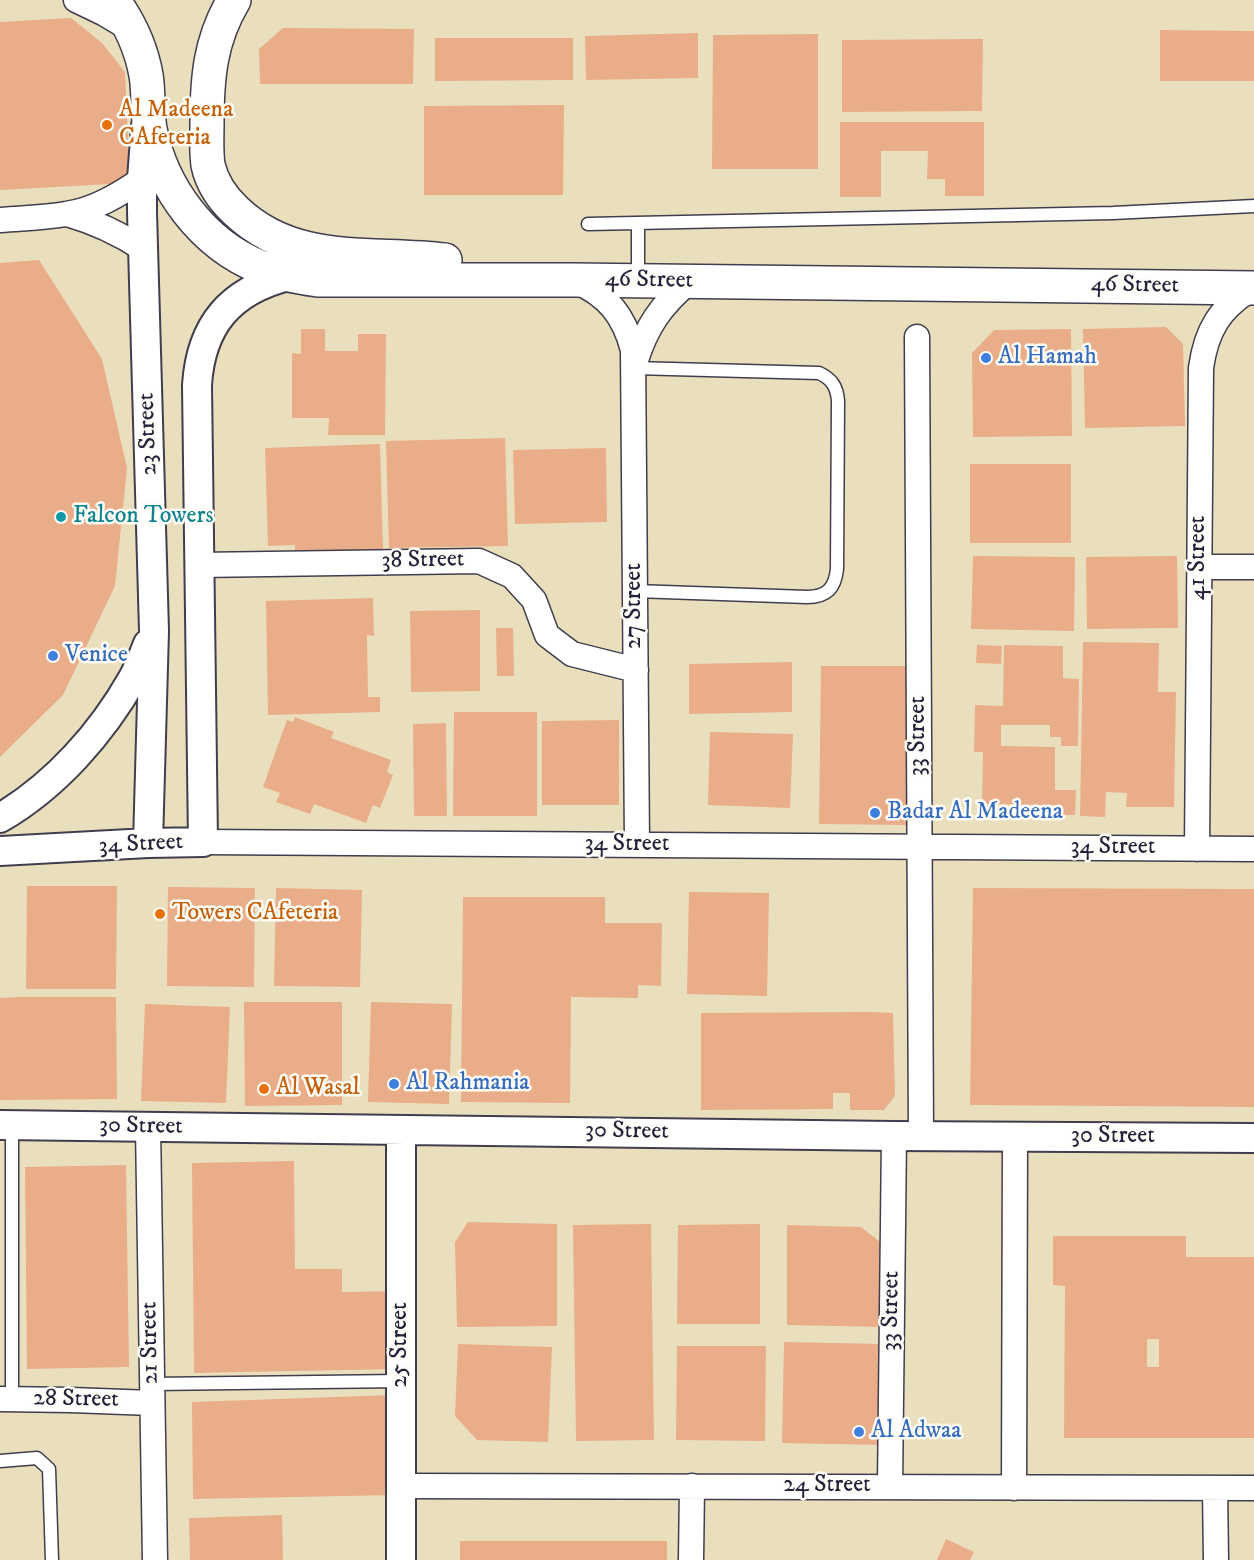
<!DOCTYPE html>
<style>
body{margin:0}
canvas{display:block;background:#eadfbc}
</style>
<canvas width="1254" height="1560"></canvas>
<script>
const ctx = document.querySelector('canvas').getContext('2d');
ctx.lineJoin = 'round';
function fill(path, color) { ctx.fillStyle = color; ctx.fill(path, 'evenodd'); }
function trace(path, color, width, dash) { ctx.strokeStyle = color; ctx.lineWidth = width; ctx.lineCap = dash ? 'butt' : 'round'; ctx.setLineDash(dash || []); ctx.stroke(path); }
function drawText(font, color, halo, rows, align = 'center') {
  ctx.font = font + ' "IM FELL DW Pica",serif'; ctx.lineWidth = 5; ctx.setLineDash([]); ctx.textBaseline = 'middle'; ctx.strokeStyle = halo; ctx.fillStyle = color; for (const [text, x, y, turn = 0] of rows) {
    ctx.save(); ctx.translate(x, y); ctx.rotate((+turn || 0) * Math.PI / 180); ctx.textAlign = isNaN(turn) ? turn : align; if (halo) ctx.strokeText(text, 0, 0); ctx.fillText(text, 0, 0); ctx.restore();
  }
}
const building = new Path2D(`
 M71,18l31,25 23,29 5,111 -130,7v-168z
 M283,28l131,1 -1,55h-153l-1,-35z
 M1160,30l94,1v50h-94z
 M698,33v45l-112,2 -1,-44z
 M818,34v135h-106l1,-134z
 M435,38h138v42l-138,1z
 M983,39l-1,72 -140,1v-72z
 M564,105l-1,90h-139v-89z
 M840,122h144v74h-39v-17h-18l1,-28h-47v46h-41z
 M39,260l63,99 25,109 -12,118 -52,109 -63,62v-494z
 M1166,327l17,17 2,82 -100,2 -2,-99z
 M301,329h24v22h33v-17h28l-1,101h-57l1,-17h-37v-65l9,1z
 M1071,329l1,107 -99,1 -1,-84 22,-23z
 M505,438l3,108 -119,2 -3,-107z
 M380,444l3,105 -88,3v-7l-27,1 -3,-98z
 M606,448l1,74 -92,2 -2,-74z
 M970,464h101v79h-101z
 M973,556l102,1 -1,74 -103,-2z
 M1177,556l1,72 -91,1 -1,-72z
 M373,598l1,38 -7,-1 1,62h12v15l-112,3 -2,-114z
 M480,610v81l-69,1 -1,-81z
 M496,628h17l1,48h-17z
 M1083,642l76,1 -1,49h18l-2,115h-48l1,-14 -21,-1 -1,25 -25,-1z
 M977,645l25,1 -1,18 -25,-1z
 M1004,645l59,1v32l16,1 -1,67h-17v-9h-11v-12h-49v21l54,1v43h21l-1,25h-21l1,-10 -73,-1 1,-52h-9l1,-47 28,1z
 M792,662v50l-103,2v-50z
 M821,666h88l-1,159 -89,-1z
 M454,712h83v104h-84z
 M295,717l39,15 -3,6 60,22 -4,12 6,3 -13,33 -7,-3 -7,18 -52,-19 -4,10 -34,-12 4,-9 -17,-6 24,-67 6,2z
 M619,720v85h-77v-84z
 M446,723l1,93h-33l-1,-92z
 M710,732l83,2 -3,74 -82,-3z
 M27,886h90l-1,103h-90z
 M168,887l87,1 -1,99 -87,-1z
 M276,888l86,2 -2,97 -86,-1z
 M973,888l281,1v218l-284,-2z
 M689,892l80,1 -2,103 -80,-2z
 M463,897h142v26h57l-1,63 -23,-1v13l-67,-1 -1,106 -109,-1z
 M17,997h99l1,102 -117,1v-102z
 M244,1002h98v103l-97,1z
 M371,1002l81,2 -3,100 -81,-2z
 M145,1004l85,3 -4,96 -85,-2z
 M871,1012l22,1 2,83 -11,14h-34v-17h-17v16l-132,1v-97z
 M294,1161l1,108h47v23l55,-1v78l-203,4 -2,-210z
 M126,1165l3,202 -102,2 -2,-202z
 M468,1222l89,2v102l-100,1 -2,-85z
 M651,1224l3,216 -78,1 -3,-216z
 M760,1224v100h-83l1,-99z
 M787,1225l74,2 23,18v82l-97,-2z
 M1053,1236h133v21h68v181h-190l1,-152 -12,-1zM1147,1339h12v28h-12z
 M784,1342l100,2 -3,101 -99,-2z
 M458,1344l94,3 -4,95 -71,-2 -22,-24z
 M677,1346h89l-1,95 -89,-1z
 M393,1395l1,100 -201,4 -1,-97z
 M282,1515l1,45h-93l-1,-42z
 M946,1539l28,13 -4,8h-33z
 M460,1541h207v19h-207z`);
const service = new Path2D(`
 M638,223v57
 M588,224l525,-11 141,-7
 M634,368l185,5c13,6 18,14 19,28l-1,168c-2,19 -10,28 -30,28l-172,-6
 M12,1125v274
 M152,1384l249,-3
 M0,1461l37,-3 12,11 3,91`);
const minor = new Path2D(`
 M76,0l27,13 27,16
 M67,214c28,8 52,19 76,35
 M0,220c22,-2 44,-2 66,-6 28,-4 53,-19 76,-35
 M575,281c33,14 49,35 58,69l4,495
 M917,337l4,799
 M635,363c11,-36 26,-58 55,-82
 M199,565l280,-4 33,15 22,24 13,35 25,19 64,16
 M1199,567h55
 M203,842l1051,7
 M1197,849l4,-481c5,-37 19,-61 52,-80
 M148,1127l7,433
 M0,1399l71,1 81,3
 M401,1486l853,2
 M890,1486l4,-350
 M1014,1488l1,-351
 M1215,1488l1,72
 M691,1560l1,-74`);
const tertiary = new Path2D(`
 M146,126l-4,53v33l12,419 -6,212
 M0,818c55,-32 102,-85 133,-140 6,-10 10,-22 15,-34
 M0,851l148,-8 55,-1 -6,-457c4,-60 33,-94 91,-109
 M0,1125l894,11 360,2
 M401,1560v-430`);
const secondary = new Path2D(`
 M113,0c16,22 28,47 33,75 3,18 1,37 4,54 12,60 53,115 110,138 19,7 38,10 58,13h255l681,8
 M234,0c-24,40 -27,78 -27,123 0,14 -1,28 1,42 4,18 14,33 28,46 59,56 135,40 209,49`);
const markers = [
 [107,125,6,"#e8710a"],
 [986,358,6,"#3f7fe0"],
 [61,517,6,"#0f9aa8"],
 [53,656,6,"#3f7fe0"],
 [875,813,6,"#3f7fe0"],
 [160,914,6,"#e8710a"],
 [394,1084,6,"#3f7fe0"],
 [264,1089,6,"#e8710a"],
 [859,1432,6,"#3f7fe0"]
];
const foodNames = [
 ["Al Madeena",119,111],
 ["CAfeteria",119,139],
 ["Towers CAfeteria",172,914],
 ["Al Wasal",276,1089]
];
const streetNames = [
 ["46 Street",649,281,1],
 ["46 Street",1135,286,1],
 ["23 Street",149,434,-92],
 ["41 Street",1199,558,-90],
 ["38 Street",423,561,-1],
 ["27 Street",635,606,-90],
 ["33 Street",919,736,-90],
 ["34 Street",141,845,-3],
 ["34 Street",627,845],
 ["34 Street",1113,848],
 ["30 Street",141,1127,1],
 ["30 Street",627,1132,1],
 ["30 Street",1113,1137],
 ["33 Street",892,1311,-89],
 ["21 Street",151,1343,-91],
 ["25 Street",401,1345,-90],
 ["28 Street",76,1400,1],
 ["24 Street",827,1486]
];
const shopNames = [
 ["Al Hamah",998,358],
 ["Venice",65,656],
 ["Badar Al Madeena",887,813],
 ["Al Rahmania",406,1084],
 ["Al Adwaa",871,1432]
];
const cultureNames = [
 ["Falcon Towers",73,517]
];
fill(building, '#eaad89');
trace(service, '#403e4e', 15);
trace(minor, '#403e4e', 27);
trace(tertiary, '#403e4e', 32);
trace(secondary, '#403e4e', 36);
trace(service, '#fff', 12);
trace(minor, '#fff', 24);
trace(tertiary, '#fff', 28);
trace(secondary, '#fff', 33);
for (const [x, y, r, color] of markers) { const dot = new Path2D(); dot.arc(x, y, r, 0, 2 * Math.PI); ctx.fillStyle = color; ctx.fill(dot); trace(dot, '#fdfcf7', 2); }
drawText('24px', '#c56008', '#fdfcf7', foodNames, 'left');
drawText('24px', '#22223b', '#fdfcf7', streetNames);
drawText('24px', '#366cbe', '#fdfcf7', shopNames, 'left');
drawText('24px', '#0d838f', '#fdfcf7', cultureNames, 'left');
</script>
